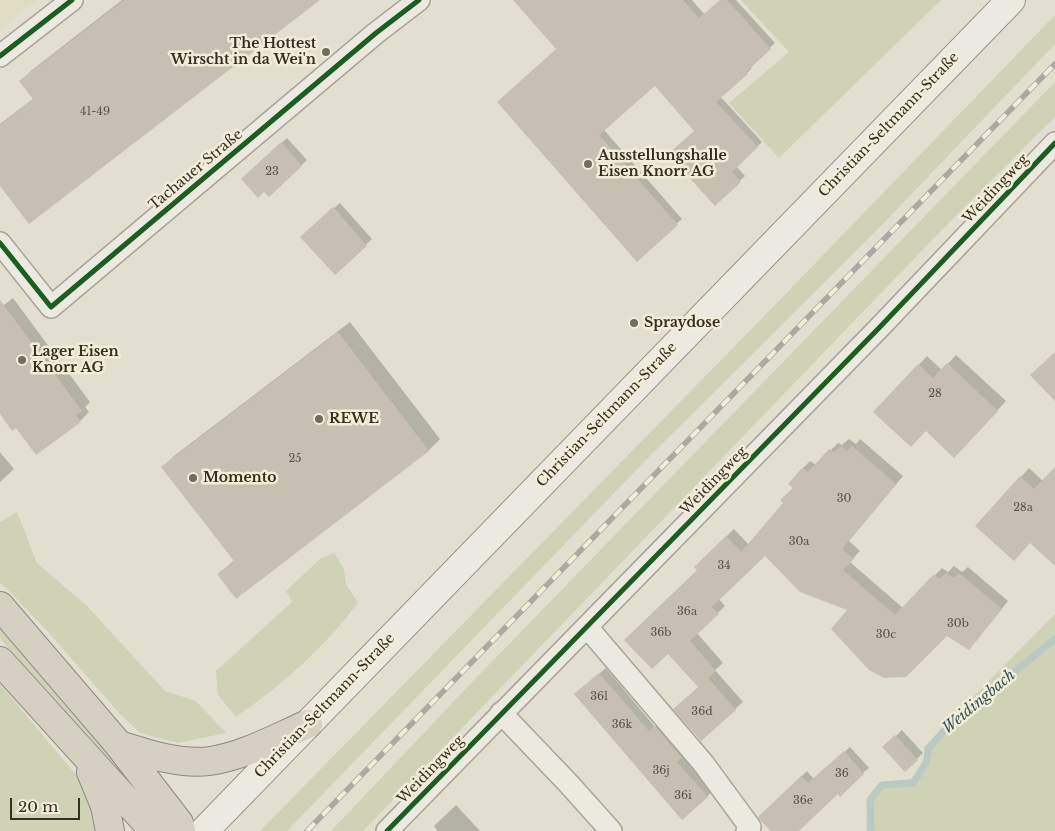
<!DOCTYPE html>
<meta charset="utf-8">
<style>
body{margin:0}
#map{position:relative;width:1055px;height:831px;overflow:hidden;background:#e2dfd1;font-family:"Libre Baskerville",serif}
canvas{display:block}
.scale{position:absolute;left:10px;top:798px;width:70px;height:22px;box-sizing:border-box;border:2px solid #372e22;border-top:0;padding-left:6px;font-size:15px;line-height:18px;white-space:nowrap;color:#372e22;-webkit-text-stroke:4px #f2edd8;paint-order:stroke}
</style>
<div id="map">
<canvas width="1055" height="831"></canvas>
<div class="scale">20 m</div>
</div>
<script>
const ctx = document.querySelector('canvas').getContext('2d');
ctx.lineJoin = 'round';
function fill(path, color) { ctx.fillStyle = color; ctx.fill(path, 'evenodd'); }
function trace(path, color, width, dash) { ctx.strokeStyle = color; ctx.lineWidth = width; ctx.lineCap = dash ? 'butt' : 'round'; ctx.setLineDash(dash || []); ctx.stroke(path); }
function drawText(font, color, halo, rows, align = 'center') {
  ctx.font = font + ' "Libre Baskerville",serif'; ctx.lineWidth = 5; ctx.setLineDash([]); ctx.textBaseline = 'middle'; ctx.strokeStyle = halo; ctx.fillStyle = color; for (const [text, x, y, turn = 0] of rows) {
    ctx.save(); ctx.translate(x, y); ctx.rotate((+turn || 0) * Math.PI / 180); ctx.textAlign = isNaN(turn) ? turn : align; if (halo) ctx.strokeText(text, 0, 0); ctx.fillText(text, 0, 0); ctx.restore();
  }
}
const farmland = new Path2D(`
 M0,0h37l-37,30z`);
const green = new Path2D(`
 M741,0h200l-162,158 -50,-55 60,-51z
 M1055,15v29l-175,183 -232,231 -361,373h-27l512,-523z
 M1055,82v35l-120,120 -572,594h-32l145,-153z
 M17,512l20,51 51,44 77,84 31,10 30,32 -48,10 -38,-10 -20,-19 -71,-81 -39,-41 -10,-9v-61z
 M334,553l10,16 2,15 12,19c-34,45 -76,82 -122,114l-18,-22 -2,-24 76,-69 -6,-11 34,-32z
 M1055,614v217h-189l2,-34 13,-15 32,-3 11,-16v-16z
 M0,626l134,153 -6,5 -36,-38 -92,-108z
 M0,684l82,98 11,26 5,23h-98z`);
const shadow = new Path2D(`
 M122,0h195l-317,184v-60l34,-26 -13,-17 11,-11z
 M515,0h177l13,15 16,-15h15l39,43 -25,23 2,2 -5,5 -27,23 42,46 -26,24 9,10 -30,28 -19,-74 -41,-46 -51,46 78,89 -45,41 -79,-211z
 M287,138l20,22 -38,35 -21,-22z
 M340,203l32,36 -37,34 -27,-42z
 M13,298l77,104 -5,5 4,5 -9,9 -44,32 -20,-26 -16,-15v-104z
 M350,322l90,117 -11,11 -192,147 -18,-23 15,-14 -71,-93 11,-11z
 M956,355l50,46 -43,47 -37,-18 -51,-18 52,-56 15,14z
 M849,439l7,5 4,-5 43,37 -54,65 11,10 -10,11 53,46 39,-40 6,4 6,-6 8,6 6,-5 40,34 -32,40 -126,-31 -85,-56 -46,45 6,7 -28,27 26,30 -8,7 28,32 -8,7 -36,-22 -31,-35 31,-82 -4,-3 39,-38 15,16 36,-42 9,-15 8,-19 8,-8 6,4 22,-22 4,2z
 M0,452l14,17 -14,13z
 M1029,468l14,13 12,-12v95l-25,-22 -53,-16z
 M606,668l49,59 6,-6 26,30 -5,5 30,35 -5,6 -125,-109z
 M902,730l21,23 -18,17 -21,-23z
 M850,747l19,21 -31,24 -41,39h-24l-13,-14 47,-46 7,8z
 M456,805l24,26h-44l1,-1 -3,-4z`);
const stream = new Path2D(`
 M871,831l-1,-31 12,-15 31,-2 13,-20 3,-15 21,-24 105,-85`);
const building = new Path2D(`
 M124,0h196l-291,224 -29,-38v-61l33,-26 -14,-18z
 M513,0h170l16,18 21,-18h7l44,49 -25,23 2,2 -32,28 42,45 -26,25 9,10 -26,24 -47,-52 26,-23 -39,-45 -56,49 79,90 -41,37 -140,-160 59,-53z
 M281,142l21,24 -33,31 -5,-5 -6,6 -17,-19z
 M333,207l34,39 -32,29 -35,-38z
 M0,300l82,111 -6,4 5,7 -45,33 -20,-27 -4,3 -12,-17z
 M338,332l91,119 -193,148 -19,-25 17,-13 -73,-94z
 M1055,352v49l-25,-26z
 M947,363l51,48 -44,47 -28,-27 -15,16 -38,-35 45,-48 15,14z
 M841,446l6,5 5,-5 44,38 -54,65 12,10 -11,11 52,45 38,-40 7,4 6,-6 8,5 5,-5 43,36 -33,41 -22,-14 -41,41 -22,1 -15,-8 -38,-41 16,-19 -47,-18 -35,-36 -53,51 7,7 -29,27 26,30 -8,7 28,32 -35,31 -28,-32 31,-27 -6,5 -30,-33 -16,15 -28,-29 73,-70 -3,-3 32,-31 15,16 42,-49 -3,-3 13,-12 -5,-4 14,-16 6,4 21,-23 5,3z
 M1055,467v99l-25,-23 -16,18 -39,-35 45,-50 14,13z
 M599,673l50,58 6,-5 27,32 -5,4 31,35 -26,23 -108,-126z
 M895,735l23,25 -13,12 -23,-25z
 M844,751l20,23 -24,23 -2,-3 -39,37h-28l-11,-11 -2,-3 43,-41 7,7z`);
const street = new Path2D(`
 M0,56l72,-56
 M0,243l51,64 325,-274 43,-33
 M587,627l116,136 47,64 -3,4
 M501,713l67,70 43,48
 M387,831l491,-502 177,-186`);
const secondary = new Path2D(`
 M204,831l807,-831`);
const highway = new Path2D(`
 M0,606l119,139 60,78 2,8
 M0,661l154,170
 M119,745c28,9 62,20 91,16 34,-5 66,-23 98,-37
 M91,772l14,34 5,25`);
const rail = new Path2D(`
 M307,831l748,-767`);
const cycleway = new Path2D(`
 M0,56l72,-56
 M0,243l51,64 325,-274 43,-33
 M387,831l491,-502 177,-186`);
const markers = [
 [326,52,5,"#736c5f"],
 [588,164,5,"#736c5f"],
 [634,323,5,"#736c5f"],
 [22,360,5,"#736c5f"],
 [319,419,5,"#736c5f"],
 [193,478,5,"#736c5f"]
];
const numberNames = [
 ["41-49",95,112],
 ["23",272,172],
 ["28",935,394],
 ["25",295,459],
 ["30",844,499],
 ["28a",1023,508],
 ["30a",799,542],
 ["34",724,566],
 ["36a",687,612],
 ["30b",958,624],
 ["36b",661,633],
 ["30c",886,635],
 ["36l",599,697],
 ["36d",702,712],
 ["36k",622,725],
 ["36j",661,771],
 ["36",842,774],
 ["36i",683,796],
 ["36e",803,801]
];
const poiNames = [
 ["The Hottest",316,44,"right"],
 ["Wirscht in da Wei'n",316,60,"right"],
 ["Ausstellungshalle",598,156],
 ["Eisen Knorr AG",598,172],
 ["Spraydose",644,323],
 ["Lager Eisen",32,352],
 ["Knorr AG",32,368],
 ["REWE",329,419],
 ["Momento",203,478]
];
const streetNames = [
 ["Christian-Seltmann-Straße",889,125,-46],
 ["Tachauer Straße",196,170,-40],
 ["Weidingweg",996,189,-47],
 ["Christian-Seltmann-Straße",607,415,-46],
 ["Weidingweg",714,481,-46],
 ["Christian-Seltmann-Straße",325,706,-46],
 ["Weidingweg",431,770,-46]
];
const waterNames = [
 ["Weidingbach",979,702,-40]
];
fill(farmland, '#e0ddc3');
fill(green, '#cfd2b5');
fill(shadow, '#0003');
trace(stream, '#bac9c1', 7);
fill(building, '#c6bfb2');
trace(street, '#a8a499', 24);
trace(secondary, '#98948a', 30);
trace(highway, '#8e8a80', 30);
trace(street, '#ece9e1', 21);
trace(secondary, '#ece9e1', 28);
trace(highway, '#d5d0c2', 28);
trace(rail, '#aca9a2', 5.5);
trace(rail, '#f2edd8', 4, [11]);
trace(cycleway, '#1b5e20', 5);
for (const [x, y, r, color] of markers) { const dot = new Path2D(); dot.arc(x, y, r, 0, 2 * Math.PI); ctx.fillStyle = color; ctx.fill(dot); trace(dot, '#f2edd8', 2); }
drawText('11px', '#5b5246', null, numberNames);
drawText('bold 14px', '#372e22', '#f2edd8', poiNames, 'left');
drawText('14px', '#372e22', '#f2edd8', streetNames);
drawText('italic 15px', '#335455', '#f2edd8', waterNames);
</script>
